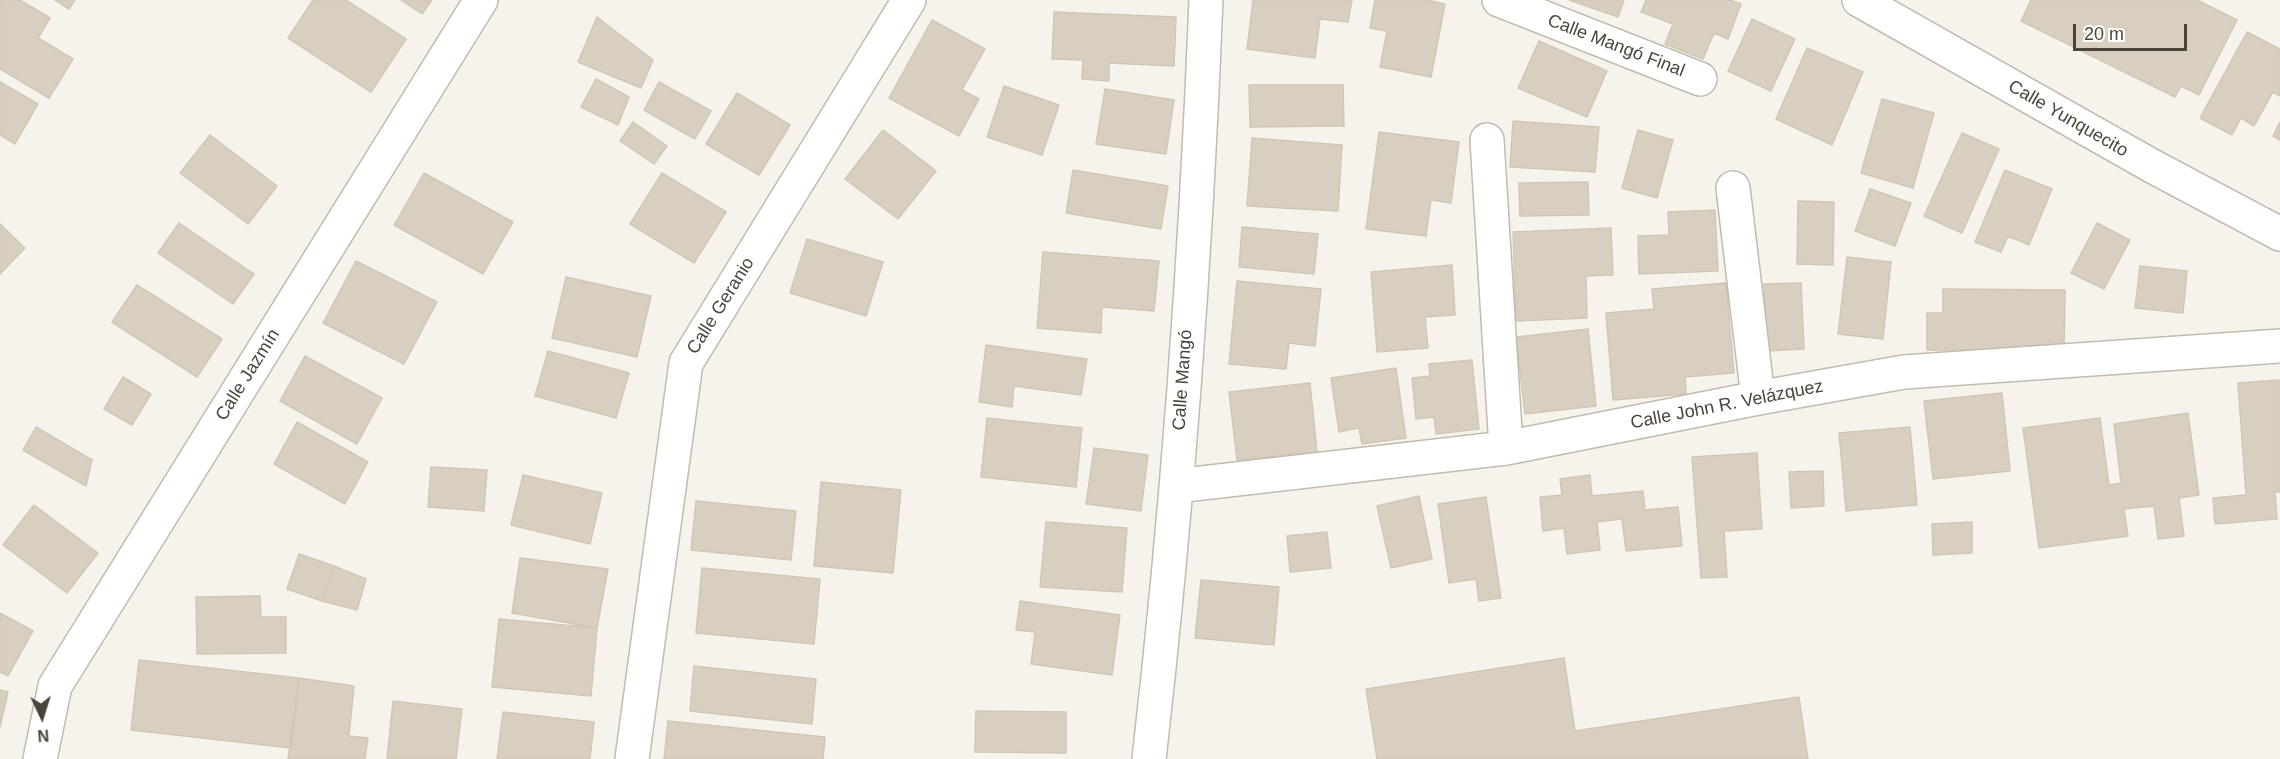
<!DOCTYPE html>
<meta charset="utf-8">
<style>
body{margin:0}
#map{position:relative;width:2280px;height:759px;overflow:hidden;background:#f6f3ec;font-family:Helvetica,sans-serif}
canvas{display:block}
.north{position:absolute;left:12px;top:687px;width:60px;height:60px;-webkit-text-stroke:4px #fff;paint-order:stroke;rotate:176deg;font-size:16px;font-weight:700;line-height:24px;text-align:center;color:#4b4439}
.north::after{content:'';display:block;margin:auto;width:21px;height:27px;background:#4b4439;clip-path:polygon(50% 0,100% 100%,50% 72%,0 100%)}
.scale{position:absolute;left:2073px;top:24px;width:114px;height:27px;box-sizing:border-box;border:3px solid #4b4439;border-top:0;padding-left:8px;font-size:18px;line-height:21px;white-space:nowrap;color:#4b4439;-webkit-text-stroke:4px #fff;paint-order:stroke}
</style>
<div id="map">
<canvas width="2280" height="759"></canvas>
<div class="north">N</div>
<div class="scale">20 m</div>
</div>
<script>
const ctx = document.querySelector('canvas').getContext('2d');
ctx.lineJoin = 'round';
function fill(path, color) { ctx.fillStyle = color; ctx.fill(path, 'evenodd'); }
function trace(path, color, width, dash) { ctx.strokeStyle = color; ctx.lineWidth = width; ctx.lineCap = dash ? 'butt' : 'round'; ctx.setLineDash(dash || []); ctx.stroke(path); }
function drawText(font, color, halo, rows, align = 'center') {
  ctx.font = font + ' Helvetica,sans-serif'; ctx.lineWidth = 6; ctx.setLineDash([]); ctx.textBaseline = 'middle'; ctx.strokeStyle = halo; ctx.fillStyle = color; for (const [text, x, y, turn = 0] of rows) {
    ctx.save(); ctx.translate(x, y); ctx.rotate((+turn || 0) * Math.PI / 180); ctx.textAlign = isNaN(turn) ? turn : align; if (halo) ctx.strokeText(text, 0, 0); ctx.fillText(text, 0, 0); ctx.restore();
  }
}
const building = new Path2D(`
 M0,0h20l30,18 -12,20 35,21 -24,39 -49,-29z
 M55,0h20l-6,9z
 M313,0h33l60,39 -35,53 -83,-54z
 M401,0h31l-10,14z
 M1253,0h99l-4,22 -28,-3 -5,39 -68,-9z
 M1375,0h52l18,4 -14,73 -51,-10 7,-36 -17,-3z
 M1569,0h55l-6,17z
 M1646,0h84l11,4 -13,35 -14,-6 -11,26 -38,-15 8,-20 -32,-12z
 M2031,0h166l40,20 -38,75 -18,-9 -6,11 -154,-76z
 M1054,12l122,5 -2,49 -65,-3v18l-27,-2 1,-19 -31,-1z
 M597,17l56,43 -12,28 -63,-26z
 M1752,19l43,20 -24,52 -43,-20z
 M932,20l53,29 -23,41 17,9 -20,37 -70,-38z
 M2247,32l33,17v47l-7,-4 -19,34 -13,-8 -9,17 -32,-17z
 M1539,41l68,30 -20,46 -69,-29z
 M1807,48l56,24 -31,73 -56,-26z
 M596,79l33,18 -11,28 -37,-18z
 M0,82l38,22 -23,40 -15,-9z
 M659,82l52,29 -16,28 -51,-29z
 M1249,85h94l1,41 -94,1z
 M1004,86l55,19 -17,50 -55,-18z
 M1105,89l69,11 -8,54 -70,-10z
 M737,93l53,32 -31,50 -53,-31z
 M1882,99l52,14 -21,75 -52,-15z
 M1513,121l86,6 -4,45 -85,-5z
 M633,122l34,24 -13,18 -34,-23z
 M2280,122v18l-7,-4z
 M883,130l53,41 -38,48 -53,-40z
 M1638,130l35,10 -16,58 -35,-10z
 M1379,132l80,10 -8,61 -20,-3 -5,36 -60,-7z
 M1962,133l37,16 -37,84 -38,-17z
 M210,135l67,51 -29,38 -68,-51z
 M1252,138l90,7 -4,66 -91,-5z
 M1073,170l95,16 -7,43 -95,-16z
 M2005,170l47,19 -23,56 -21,-9 -7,16 -26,-10z
 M424,173l89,49 -30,52 -89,-49z
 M662,173l64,39 -32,51 -64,-39z
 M1588,182l1,33 -69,1 -1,-33z
 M1870,189l41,14 -16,43 -40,-15z
 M1798,201l36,1 -1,63 -36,-1z
 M1715,210l3,61 -79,3 -1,-38 31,-1 -1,-23z
 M179,223l75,51 -21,30 -75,-51z
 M2097,223l33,17 -26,49 -33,-16z
 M0,224l25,24 -25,26z
 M1242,227l76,7 -4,40 -75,-7z
 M1611,228l2,47 -27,1 1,42 -71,3 -3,-89z
 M807,239l76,23 -17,54 -76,-23z
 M1043,252l116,9 -5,50 -52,-4 -1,26 -64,-5z
 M1847,257l44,5 -8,77 -45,-5z
 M356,261l81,41 -33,62 -81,-41z
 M1452,265l3,50 -30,2 3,31 -51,4 -6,-80z
 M2140,266l47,5 -4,42 -48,-5z
 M566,277l85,19 -14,61 -85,-19z
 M1237,281l84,8 -6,57 -26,-3 -3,26 -57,-5z
 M1726,283l8,90 -49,4 1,17 -73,6 -7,-87 48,-4 -2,-20z
 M1801,283l3,66 -37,2 -3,-67z
 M137,285l85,54 -25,38 -85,-55z
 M1943,289l122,1 -1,60h-137v-37h16z
 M1588,329l8,77 -71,8 -9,-77z
 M986,345l101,14 -6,36 -67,-9 -2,21 -33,-5z
 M548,351l81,22 -13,45 -81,-22z
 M305,356l77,42 -25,46 -77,-43z
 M1472,360l7,69 -43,5 -2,-17 -18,2 -4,-41 18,-2 -1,-12z
 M1396,368l10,70 -44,6 -3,-16 -20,4 -8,-54z
 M123,377l28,17 -19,31 -28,-16z
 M2280,380v112h-5l2,27 -62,5 -2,-26 33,-3 -8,-112z
 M1310,383l7,69 -80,8 -8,-68z
 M2002,393l8,78 -77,8 -9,-78z
 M2188,413l11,82 -20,3 5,38 -26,3 -4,-33 -30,3 4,27 -89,12 -16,-120 77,-10 9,67 12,-2 -7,-59z
 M987,418l95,10 -6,59 -95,-10z
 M297,422l71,40 -23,42 -71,-40z
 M36,427l56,33 -6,26 -63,-36z
 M1910,427l7,78 -71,6 -7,-78z
 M1094,448l54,7 -7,56 -55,-7z
 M1757,453l5,76 -38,2 3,46 -26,1 -9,-121z
 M431,467l56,3 -3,41 -56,-4z
 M1823,471l1,35 -33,2 -2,-36z
 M523,475l79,18 -12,51 -79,-19z
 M1590,475l2,21 51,-5 2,19 33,-3 4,39 -56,5 -4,-32 -25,3 3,28 -33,4 -3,-26 -21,3 -3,-34 22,-2 -2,-16z
 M821,482l80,8 -8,83 -79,-7z
 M1419,496l13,63 -41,9 -14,-62z
 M1486,497l15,101 -22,3 -3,-22 -27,4 -11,-79z
 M696,501l100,10 -5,49 -100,-10z
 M34,505l64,48 -31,40 -64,-48z
 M1046,522l81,6 -5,64 -82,-5z
 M1972,522v31l-39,2 -1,-31z
 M1327,532l4,36 -41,4 -3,-36z
 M299,554l35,12 -12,35 -35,-12z
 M520,558l88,11 -11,59 -85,-15z
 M334,566l32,13 -9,31 -35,-9z
 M702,568l118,11 -6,65 -118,-11z
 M1201,580l78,7 -5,58 -79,-7z
 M260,596l1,21h25v36l-89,1 -1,-57z
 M1020,601l100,14 -8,60 -81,-11 4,-32 -19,-2z
 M0,613l33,18 -25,45 -8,-4z
 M499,619l98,9 -6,68 -99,-9z
 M1564,658l11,73 224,-34 9,62h-431l-11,-70z
 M139,660l160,18 -8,70 -160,-18z
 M694,666l122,13 -4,45 -122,-13z
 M299,678l55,8 -5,50 19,2 -3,21h-77z
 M0,690l8,2 -8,35z
 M393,701l69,8 -6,50h-69z
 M976,711l90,1v41l-91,-1z
 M503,712l91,10 -4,37h-93z
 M668,721l157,16 -2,22h-159z`);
const minor = new Path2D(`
 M1499,0l201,79
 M1859,0l293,166 128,68
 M1487,140l19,308
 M1733,188l25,210
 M1176,486l330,-38 252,-50 146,-26 376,-26
 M40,759l15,-73 426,-686
 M632,759l54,-396 223,-363
 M1149,759c29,-252 47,-506 57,-759`);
const streetNames = [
 ["Calle Mangó Final",1616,46,21],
 ["Calle Yunquecito",2068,119,30],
 ["Calle Geranio",721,306,-58],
 ["Calle Jazmín",248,375,-58],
 ["Calle Mangó",1183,380,-86],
 ["Calle John R. Velázquez",1727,405,-11]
];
fill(building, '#d8cfc1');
trace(building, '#d3c7b4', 1.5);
trace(minor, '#c2bbae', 36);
trace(minor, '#fff', 33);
drawText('18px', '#4b4439', '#fff', streetNames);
</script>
